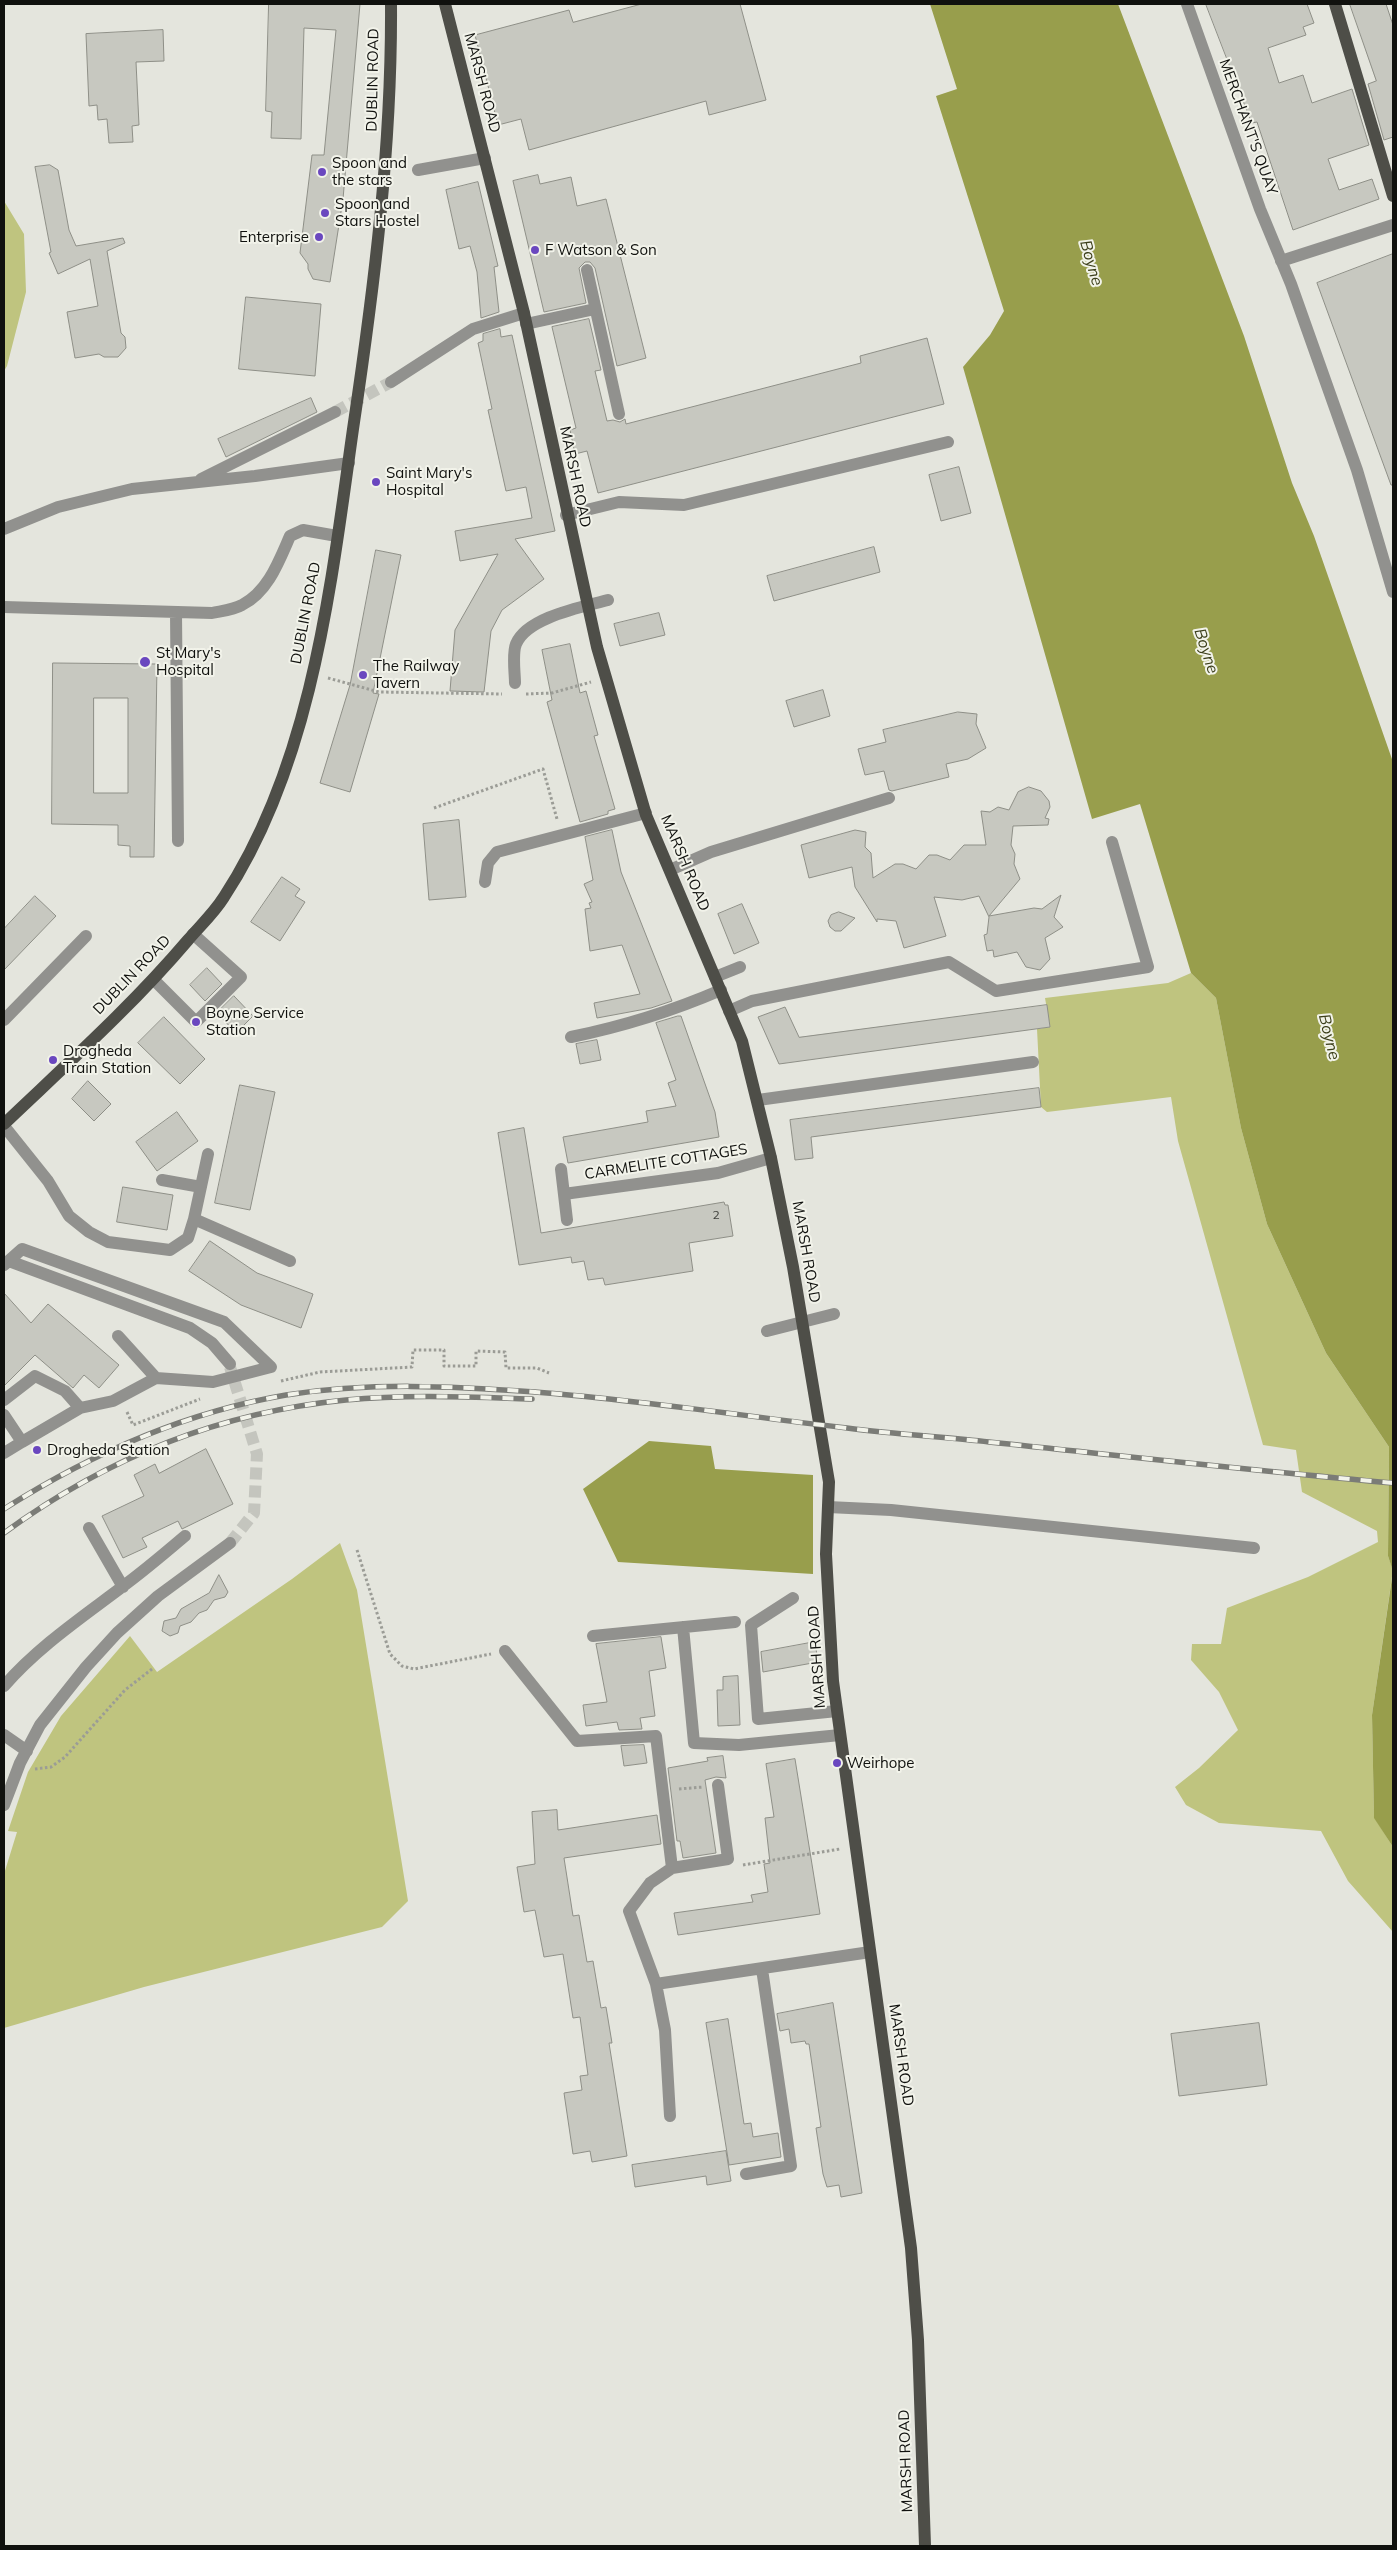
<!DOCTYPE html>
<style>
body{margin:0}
#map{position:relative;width:1397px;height:2550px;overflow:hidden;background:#e4e5dd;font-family:Mulish,sans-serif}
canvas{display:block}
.frame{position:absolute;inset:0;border:5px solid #10110e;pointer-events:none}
</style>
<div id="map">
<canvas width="1397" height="2550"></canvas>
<div class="frame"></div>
</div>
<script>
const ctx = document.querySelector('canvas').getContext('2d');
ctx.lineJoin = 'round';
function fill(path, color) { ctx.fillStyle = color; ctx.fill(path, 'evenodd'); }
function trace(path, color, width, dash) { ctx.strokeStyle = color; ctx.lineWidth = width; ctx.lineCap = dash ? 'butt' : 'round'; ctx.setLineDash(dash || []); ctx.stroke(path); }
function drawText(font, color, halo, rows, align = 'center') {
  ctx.font = font + ' Mulish,sans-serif'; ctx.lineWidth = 4; ctx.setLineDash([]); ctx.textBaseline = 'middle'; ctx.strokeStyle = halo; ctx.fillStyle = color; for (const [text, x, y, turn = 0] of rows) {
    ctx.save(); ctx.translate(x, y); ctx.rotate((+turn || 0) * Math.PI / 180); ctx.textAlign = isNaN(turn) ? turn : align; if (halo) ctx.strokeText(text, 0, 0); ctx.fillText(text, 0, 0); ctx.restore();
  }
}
const green = new Path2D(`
 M4,201l20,33 2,58 -19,74 -3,5z
 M1191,973l25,25 25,130 26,96 59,129 63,94 -1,109 5,14 -21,145 2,102 19,30v85l-45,-51 -27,-50 -102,-8 -33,-18 -11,-18 24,-19 39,-38 -19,-38 -28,-32 1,-16h29l6,-36 81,-31 70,-35 -1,-11 -75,-39 -6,-42 -33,-5 -85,-304 -7,-44 -124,15 -6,-5 -4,-78 13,-2 -5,-29 123,-15z
 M340,1543l17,47 51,311 -26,26 -238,60 -140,41v-154l13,-42 -9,-1 20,-59 33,-56 69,-80 27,36 135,-93z`);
const water = new Path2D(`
 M930,4h188l126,332 48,147 22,53 79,226v1085l-19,-29 -2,-103 21,-144 -5,-15 1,-109 -63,-94 -59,-129 -26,-96 -25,-130 -25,-25 -51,-169 -48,15 -129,-452 27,-32 14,-24 -68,-215 21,-7z
 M649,1441l62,5 4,23 98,6v99l-195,-12 -35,-73z`);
const building = new Path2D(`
 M269,4h91l-17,195 -13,83 -17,-3 -5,-10v-5l-8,-11 12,-98h12l12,-125 -32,-2 -3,111 -30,-1 1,-26 -6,-1z
 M642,4h98l26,96 -57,15 -3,-14 -177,49 -8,-31 -23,6 -23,-90 94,-25 4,12z
 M1206,4h101l7,19 -11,4 3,8 -38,13 11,35 24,-8 9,28 40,-14 17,56 -41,14 11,31 33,-11 7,20 -86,31 -36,-108 -5,1z
 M1350,4h36l7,21v112l-9,3 -16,-56 8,-3z
 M163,30l1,31 -28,1 3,63 -7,1 1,16 -24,1 -2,-24 -9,1 -1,-15 -8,1 -3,-72z
 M50,165l8,5 11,60 7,16 47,-8 2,5 -18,8 14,82 4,4 1,11 -8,9h-14l-5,-3 -24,4 -8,-46 31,-6 -8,-47 -32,15 -9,-21 2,-1 -16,-85z
 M538,175l2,9 31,-7 6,29 29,-7 40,159 -29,8 -22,-98 -5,-6h-5l-6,6 7,35 -42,9 -31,-131z
 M478,182l20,84 -4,1 5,45 -18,6 -4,-46 -7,-26 -11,3 -13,-59z
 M1393,254v231h-2l-74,-202z
 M246,297l75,7 -6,72 -76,-7z
 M589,319l12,51 -6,1 12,50 6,-1 7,2 5,-3 1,5 235,-61 -1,-7 67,-18 17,66 -346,89 -11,-42 -12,3 -5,-24 6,-2 -24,-101z
 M500,329l1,8 11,-2 43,196 -40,8 29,40 -42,31 -11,21 -7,61 -34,-1 5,-61 43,-76 -38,7 -5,-30 77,-13 -6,-31 -20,4 -18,-81 4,-1 -14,-66 5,-2v-7z
 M311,398l6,14 -91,45 -8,-18z
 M959,467l12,46 -30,8 -12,-46z
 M874,547l6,25 -106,29 -7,-25z
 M376,550l25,5 -28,138 6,1 -29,98 -30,-9 30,-98z
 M659,613l6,22 -45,11 -6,-22z
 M570,644l10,49 6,-2 12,44 -4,1 21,73 -7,2v3l-28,8 -33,-120 5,-2 -10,-50z
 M53,663l104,1 -3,193h-24v-11l-12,-1v-20l-66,-1zM94,698h34v95h-34z
 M823,690l7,26 -36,11 -8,-26z
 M958,712l19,2 -1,10 10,24 -18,11 -22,5 3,13 -57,14 -3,-1 -5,-19 -19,4 -7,-26 28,-7 -3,-12z
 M1029,787l12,4 8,10 1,6 -5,11 4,1 -1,6 -35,1 -2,19 4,9 -1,10 6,15 -31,37 45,-8 8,1 19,-14 -7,22 9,10 -18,11 5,21 -10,11 -14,-3 -9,-15 -23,5 -1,-7 -6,1 -3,-16 3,-1 2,-17 -10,-21 -17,4 -28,-3 12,39 -42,12 -8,-27 -19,-2v3l-22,-35 -3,-20 -43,11 -8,-33 54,-15 11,2 -1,15 6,6 2,25 22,-14h8l13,5 13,-14h8l13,5 14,-15h22l-5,-34 9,1 8,-5 11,3 9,-18z
 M459,820l7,77 -37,3 -6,-76z
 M612,830l9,42 51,129 -21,7 -54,10 -3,-15 46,-9 -18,-49 -32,6 -5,-42 6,-1 -2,-5 3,-1 -8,-18 9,-4 -8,-43z
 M282,877l18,12 -5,7 10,6 -25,39 -29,-19z
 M35,896l21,20 -52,54v-41z
 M742,904l17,39 -25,11 -16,-40z
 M839,912l16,6 -14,13h-6l-5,-4 -2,-6 3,-6z
 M207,968l15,16 -17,17 -15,-16z
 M234,996l19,20 -17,17 -19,-20z
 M1047,1005l3,22 -271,37 -21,-47 27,-10 14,30z
 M678,1016h3l34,96 4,25 -151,26 -5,-26 85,-15 -2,-11 30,-5 -8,-23 8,-3 -20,-57z
 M164,1017l41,42 -25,25 -42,-41z
 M597,1040l4,20 -21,4 -4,-20z
 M88,1081l23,23 -17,17 -22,-22z
 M240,1085l35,7 -25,118 -35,-7z
 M1039,1088l2,19 -230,30 2,21 -18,2 -5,-40z
 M177,1112l21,29 -41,30 -21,-29z
 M524,1128l17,105 183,-31 1,3h3l5,31 -44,7 4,28 -88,14 -2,-7 -15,2 -4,-19 -12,2 -1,-6 -52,8 -21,-132z
 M123,1187l50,8 -6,35 -50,-8z
 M210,1241l47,32 56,21 -12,34 -60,-23 -52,-34z
 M4,1293l27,30 17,-19 71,61 -20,23 -15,-13 -11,13 -38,-33 -31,31z
 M206,1449l27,55 -49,24 -2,1 -4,-8 -36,17 5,9 -24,11 -21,-42 42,-20 -10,-21 21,-11 4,9z
 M219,1575l9,17 -3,5 -11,3 -7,10 -8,3 -8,9 -11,4 -2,7 -8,3 -8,-5 2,-10 12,-3 5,-9 28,-16z
 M661,1637l5,31 -17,3 6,45 -15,2 2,11 -23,1 -2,-8 -31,4 -3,-21 24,-3 -11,-58z
 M815,1642l3,20 -55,10 -2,-20z
 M738,1676l2,49 -22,1 -1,-36h6v-13z
 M644,1745l3,18 -23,3 -3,-20z
 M723,1756l3,22 -10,-1 -11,3 11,73 -33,5 -3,-17h-3l-9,-73 40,-7 -1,-3z
 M795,1759l25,155 -142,21 -4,-22 79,-11 -2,-7 17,-3 -4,-28 6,-1 -5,-45 9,-1 -8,-53z
 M557,1810l1,20 99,-15 4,29 -97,14 9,58 6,-1 8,47 6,-1 8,47 5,-1 6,36h-3l18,113 -35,6 -2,-11 -17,3 -9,-61 18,-3 -2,-14 8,-1 -8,-58 -7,1 -10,-64 -19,3 -9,-47 -11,2 -7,-45 18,-3 -3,-52z
 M833,2003l29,190 -21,4 -2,-12 -12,2 -4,-13 -7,-46 5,-1 -12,-83h-3l-1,-3 -14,2 -2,-14 -9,2 -3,-17z
 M728,2019l16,105 7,-1 2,14 25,-4 3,24 -52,8 -23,-142z
 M1259,2023l8,62 -88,11 -8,-62z
 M726,2151l5,30 -24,4 -1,-9 -71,11 -3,-22z`);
const minorTunnel = new Path2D(`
 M335,412l56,-30
 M230,1543l24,-30 3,-59 -27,-87`);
const path = new Path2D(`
 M328,678l51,14 123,2
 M526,694l26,-1 39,-11
 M434,808l109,-39 14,50
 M281,1381l39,-9 92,-5 1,-17h31v16h32v-15l29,1 1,16h31l12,5
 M127,1412l6,13 67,-26
 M357,1550l33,104 12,12 12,3 77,-15
 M35,1769l16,-2 14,-10 60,-67 27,-21
 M679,1789l24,-2
 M743,1865l97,-16`);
const minor = new Path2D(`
 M1187,4l73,205 31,75 66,186 36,122
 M418,170l67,-12
 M1281,261l112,-36
 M587,270l32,144
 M526,324l69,-15
 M391,382l82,-53 51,-16
 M201,479l134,-67
 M566,515l53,-13 65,3 264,-63
 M4,529l54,-22 74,-18 123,-13 94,-13
 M4,607l208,6c9,-2 21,-3 30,-8 26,-13 37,-44 48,-69l13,-6 34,6
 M176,612l2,229
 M515,683c0,-10 -3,-29 1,-39 11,-27 67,-37 92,-44
 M670,870l41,-18 178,-54
 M485,882l3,-19 9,-11 149,-39
 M715,977l25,-10
 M154,980l42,42 45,-45 -48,-43
 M729,1011l23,-10 197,-39 47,29 152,-24 -36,-125
 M4,1020l82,-84
 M571,1037c54,-11 99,-25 150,-47
 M758,1100l275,-38
 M4,1126l44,55 21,35 20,16 19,10 62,8 18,-12 6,-19 14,-65
 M561,1169l6,51
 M162,1180l39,7
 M564,1194l154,-21 53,-15
 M194,1219l96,42
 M9,1261l181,67 22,15 18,21
 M4,1265l18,-16 202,73 47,45 -58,15 -57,-4
 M767,1331l67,-17
 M4,1400l31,-24 30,15 15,17 -58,34 -18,-27
 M80,1408l33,-7 43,-23 -38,-42
 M4,1453l18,-11
 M828,1507l63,3 363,38
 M89,1528l34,59
 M793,1598l-42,27 7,94 79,-8
 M683,1627l11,116 45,2 101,-10
 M593,1636l142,-14
 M505,1651l72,90 79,-5 16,132 -22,15 -21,28 27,73 9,46 5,86
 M4,1686c34,-39 77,-68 118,-99 22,-16 43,-34 63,-51
 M4,1735l23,16
 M4,1805l16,-42 20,-38 46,-58 31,-34 41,-37 72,-53
 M672,1868l56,-9 -10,-74
 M656,1984l214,-32
 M746,2174l45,-8 -29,-197`);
const major = new Path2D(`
 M445,4l79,309 73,334 49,168 96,226 29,117 22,109 36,215 -3,72 7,127 78,567 7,92 7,206
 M1335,4l58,192
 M4,1124c63,-60 128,-118 184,-184 12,-14 26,-27 36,-43 88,-134 107,-312 129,-468 21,-141 39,-283 38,-425`);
const rail = new Path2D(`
 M4,1509c85,-54 182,-97 282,-114 83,-13 166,-9 249,-3 105,8 208,24 312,36 47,6 95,9 142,14 135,14 269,29 404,41
 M4,1533c101,-74 216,-121 342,-133 61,-6 124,-3 186,-1`);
const markers = [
 [322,172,5,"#6a47bf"],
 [325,213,5,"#6a47bf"],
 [319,237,5,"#6a47bf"],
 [535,250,5,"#6a47bf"],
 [376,482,5,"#6a47bf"],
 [145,662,6,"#6a47bf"],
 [363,675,5,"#6a47bf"],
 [196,1022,5,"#6a47bf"],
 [53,1060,5,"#6a47bf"],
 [37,1450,5,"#6a47bf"],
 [837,1763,5,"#6a47bf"]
];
const numberNames = [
 ["2",716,1215]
];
const streetNames = [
 ["DUBLIN ROAD",373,80,-89],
 ["MARSH ROAD",482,83,75],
 ["MERCHANT'S QUAY",1248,127,70],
 ["MARSH ROAD",575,477,78],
 ["DUBLIN ROAD",306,613,-79],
 ["MARSH ROAD",685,863,67],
 ["DUBLIN ROAD",132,975,-46],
 ["CARMELITE COTTAGES",666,1162,-9],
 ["MARSH ROAD",806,1252,80],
 ["MARSH ROAD",817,1657,-94],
 ["MARSH ROAD",901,2055,82],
 ["MARSH ROAD",906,2461,-92]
];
const poiNames = [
 ["Spoon and",332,163],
 ["the stars",332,180],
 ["Spoon and",335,204],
 ["Stars Hostel",335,221],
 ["Enterprise",309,237,"right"],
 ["F Watson & Son",545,250],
 ["Saint Mary's",386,473],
 ["Hospital",386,490],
 ["St Mary's",156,653],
 ["Hospital",156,670],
 ["The Railway",373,666],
 ["Tavern",373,683],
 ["Boyne Service",206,1013],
 ["Station",206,1030],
 ["Drogheda",63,1051],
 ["Train Station",63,1068],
 ["Drogheda Station",47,1450],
 ["Weirhope",847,1763]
];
const waterNames = [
 ["Boyne",1091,263,74],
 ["Boyne",1206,651,72],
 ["Boyne",1329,1037,76]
];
fill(green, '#bfc47f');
fill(water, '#989e4c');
fill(building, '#c7c8c0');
trace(building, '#8e8f87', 1);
trace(minorTunnel, '#c4c5be', 12, [12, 6]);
trace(path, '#9b9c96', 3, [2.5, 2.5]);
trace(minor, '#91918e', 12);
trace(major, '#4e4e48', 12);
trace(rail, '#7b7c77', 5.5);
trace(rail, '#f2f3ea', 4, [11]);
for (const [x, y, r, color] of markers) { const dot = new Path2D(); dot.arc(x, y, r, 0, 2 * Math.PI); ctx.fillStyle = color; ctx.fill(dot); trace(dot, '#f2f3ea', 2); }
drawText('12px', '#3e3f3a', null, numberNames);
drawText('15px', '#10110e', '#f2f3ea', streetNames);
drawText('15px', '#10110e', '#f2f3ea', poiNames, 'left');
drawText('italic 16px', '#3c3f1b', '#f2f3ea', waterNames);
</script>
